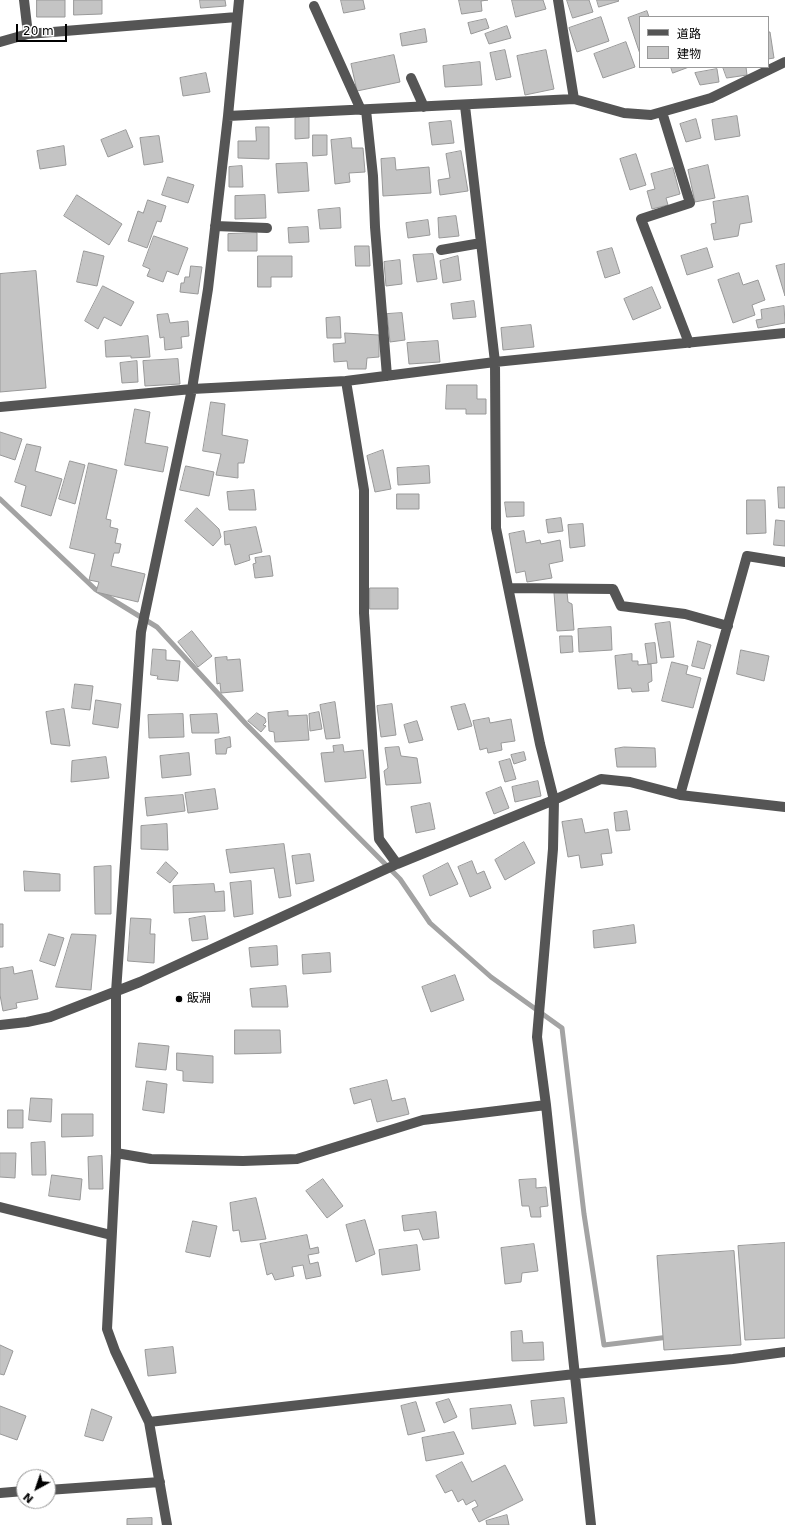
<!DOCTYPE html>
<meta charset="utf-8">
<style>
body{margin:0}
#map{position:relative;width:785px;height:1525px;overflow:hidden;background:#fff;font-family:"DejaVu Sans","Noto Sans JP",sans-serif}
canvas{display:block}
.legend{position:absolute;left:639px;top:16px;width:130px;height:52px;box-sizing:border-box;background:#fff;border:1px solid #999;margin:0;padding:5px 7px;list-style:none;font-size:12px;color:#000}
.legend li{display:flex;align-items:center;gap:8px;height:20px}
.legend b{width:20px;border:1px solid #999}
.north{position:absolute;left:16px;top:1469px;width:40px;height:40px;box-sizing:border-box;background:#fff;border:1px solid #999;border-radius:50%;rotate:220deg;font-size:11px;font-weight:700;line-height:16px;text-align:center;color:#000}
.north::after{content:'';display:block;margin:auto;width:14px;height:18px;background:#000;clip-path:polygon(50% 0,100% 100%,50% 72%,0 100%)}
.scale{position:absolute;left:16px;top:24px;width:51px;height:18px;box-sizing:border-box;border:2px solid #000;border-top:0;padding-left:5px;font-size:12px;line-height:14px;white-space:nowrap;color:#000;-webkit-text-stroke:3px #fff;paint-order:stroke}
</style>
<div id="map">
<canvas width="785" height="1525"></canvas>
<ul class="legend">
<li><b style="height:5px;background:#555"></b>道路</li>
<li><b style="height:11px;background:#c4c4c4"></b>建物</li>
</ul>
<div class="north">N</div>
<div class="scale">20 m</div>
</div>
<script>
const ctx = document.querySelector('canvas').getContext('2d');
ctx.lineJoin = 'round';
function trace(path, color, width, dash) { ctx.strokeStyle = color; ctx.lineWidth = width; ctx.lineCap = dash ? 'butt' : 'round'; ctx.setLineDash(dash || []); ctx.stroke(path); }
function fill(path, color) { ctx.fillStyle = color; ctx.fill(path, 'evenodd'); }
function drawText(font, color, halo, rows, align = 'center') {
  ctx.font = font + ' "DejaVu Sans","Noto Sans JP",sans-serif'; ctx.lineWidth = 3; ctx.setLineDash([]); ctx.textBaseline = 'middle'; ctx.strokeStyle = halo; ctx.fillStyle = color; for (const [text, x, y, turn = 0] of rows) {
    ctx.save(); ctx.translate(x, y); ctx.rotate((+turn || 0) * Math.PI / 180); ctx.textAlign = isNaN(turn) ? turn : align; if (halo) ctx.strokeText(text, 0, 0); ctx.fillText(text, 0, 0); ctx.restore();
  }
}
const stream = new Path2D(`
 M0,499l95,90 62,38 89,97 154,155 30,44 61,54 71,51 22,186 20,131 65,-8`);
const building = new Path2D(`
 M37,0h28v17h-28z
 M74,0h28v14l-28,1z
 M200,0h25l1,6 -25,2z
 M341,0h22l2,9 -21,4z
 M459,0h29l-7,1 1,10 -20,3z
 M512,0h31l3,9 -30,8z
 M567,0h22l4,12 -20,6z
 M597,0h21l1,1 -20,6z
 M647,11l2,6h-9v37l-12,-36z
 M601,17l8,24 -32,11 -8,-24z
 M486,19l3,9 -18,6 -3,-11z
 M507,26l4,12 -22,6 -4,-10z
 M425,29l2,13 -25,4 -2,-12z
 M768,32h2l4,26 -6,1z
 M626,42l9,25 -32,11 -9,-24z
 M505,50l6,27 -15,3 -6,-27z
 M546,50l8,39 -29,6 -8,-39z
 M394,55l6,27 -43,9 -6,-27z
 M480,62l2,23 -37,2 -2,-21z
 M671,67h18l-16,6z
 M723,67h23l1,8 -20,3z
 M717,69l2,13 -19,3 -5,-12z
 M206,73l4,19 -27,4 -3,-18z
 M737,116l3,20 -25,4 -3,-20z
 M309,117v21l-14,1v-21z
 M696,119l5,19 -15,4 -6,-18z
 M451,121l3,22 -22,2 -3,-22z
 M256,127h13v32l-31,-1v-17h18z
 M126,130l7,17 -25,10 -7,-17z
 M313,135h14v20l-14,1z
 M159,136l4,26 -19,3 -4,-27z
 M351,138l1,10h11l2,24 -16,1 1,9 -15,2 -4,-44z
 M64,146l2,19 -26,4 -3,-18z
 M461,151l7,40 -28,4 -2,-15 12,-2 -4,-24z
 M636,154l10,31 -16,5 -10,-31z
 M395,158l1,12 33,-3 2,26 -48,3 -2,-37z
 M307,163l2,28 -31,2 -2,-29z
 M708,165l7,33 -20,4 -7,-32z
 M242,166l1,21h-14v-20z
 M673,168l7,26 -14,4 2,7 -16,4 -5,-18 8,-2 -4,-15z
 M168,177l26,8 -6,18 -26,-8z
 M77,195l45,29 -13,21 -45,-29z
 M265,195l1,23 -31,1v-23z
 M748,196l4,26 -12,2 -2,12 -24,4 -3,-16 5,-1 -3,-21z
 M148,200l18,6 -5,16 -4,-1 -10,27 -19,-7 10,-30 5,2z
 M340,208l1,20 -21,1 -2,-19z
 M456,216l3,20 -20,2 -1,-20z
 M428,220l2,15 -22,3 -2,-15z
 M308,227l1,15 -20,1 -1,-15z
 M257,233v18h-29v-17z
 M154,236l34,12 -10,27 -11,-4 -4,11 -16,-6 3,-7 -7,-3z
 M355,246h14l1,20h-14z
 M612,248l8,25 -15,5 -8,-26z
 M707,248l6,19 -26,8 -6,-19z
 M84,251l20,5 -7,30 -20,-4z
 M433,254l4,25 -20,3 -4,-27z
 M258,256h34v21h-21v10h-13z
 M458,256l3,24 -18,3 -3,-22z
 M400,260l2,24 -16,2 -2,-24z
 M785,264v32l-9,-30z
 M191,266l11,1 -4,27 -18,-2 1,-9h3l1,-6h4z
 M36,271l10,117 -46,4v-118z
 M739,273l4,12 15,-5 7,20 -13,5 3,10 -22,8 -15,-43z
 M103,286l31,16 -13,24 -17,-9 -6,12 -13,-8z
 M652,287l9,21 -28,12 -9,-21z
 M474,301l2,16 -23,2 -2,-15z
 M784,306l1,17 -27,5 -2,-8 6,-1 -1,-9z
 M402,313l3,27 -15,2 -3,-28z
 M168,314l2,9 18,-2 1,15 -8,1 1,11 -17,2 -1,-13 -4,1 -3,-23z
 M340,317l1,21h-14l-1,-20z
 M531,325l3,22 -31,3 -2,-22z
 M345,333l34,2v22l-12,1 -1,11h-18l-1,-8 -13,1 -1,-18 12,-1z
 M148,336l2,21 -19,1v-2l-25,1 -1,-16z
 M438,341l2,21 -31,2 -2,-21z
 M178,359l2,25 -35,2 -2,-25z
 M137,361l1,21 -16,1 -2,-20z
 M447,385h30v14h9v15h-20v-5h-20z
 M211,402l14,2 -3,31 26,5 -4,23h-6v15l-22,-3 5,-21 -18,-3z
 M135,409l15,3 -5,31 23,4 -5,25 -38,-7z
 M0,432l22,7 -7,21 -15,-5z
 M27,444l14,3 -6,24 27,8 -11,37 -30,-10 5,-20 -11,-4z
 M383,450l8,39 -16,3 -8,-36z
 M70,461l15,4 -10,39 -16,-5z
 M89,463l28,7 -11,49 5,1 -1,7 8,2 -3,14 6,1 -2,9h-5l-3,13 34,8 -7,28 -42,-10 3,-10 -10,-2 6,-26 -25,-6z
 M186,466l28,6 -5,24 -29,-6z
 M429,466l1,17 -32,2 -1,-17z
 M778,487h7v21h-6z
 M254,490l2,20h-27l-2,-18z
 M397,494h22v15h-22z
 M747,500h18l1,33 -19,1z
 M505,502h19v14l-17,1z
 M197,508l22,21 2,8 -8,9 -28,-25z
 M561,518l2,13 -15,2 -2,-13z
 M776,520l9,1v25l-11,-1z
 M583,524l2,22 -15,2 -2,-23z
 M256,527l6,25 -13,3 1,5 -15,5 -5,-21 -5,1 -1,-13z
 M524,531l2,12 14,-3 1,4 19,-4 3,21 -14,3 3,14 -25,4 -2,-11 -9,2 -7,-39z
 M270,556l3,20 -18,2 -2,-14 3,-1 -1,-5z
 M370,588h28v21h-28z
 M567,592l1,10 4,2 2,26 -17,1 -3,-38z
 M670,622l4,35 -13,1 -6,-34z
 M611,627l1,23 -33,2 -1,-23z
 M192,631l20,25 -14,11 -20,-25z
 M560,636h12l1,16 -12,1z
 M698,641l13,4 -7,24 -12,-3z
 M655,643l2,20 -9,1 -3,-20z
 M153,649l13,1v10l14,1 -2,20 -21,-2 1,-3 -7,-1z
 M741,650l28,6 -5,25 -27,-7z
 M632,654v7h6v4l13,-1 1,17 -4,2 1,8 -17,1 -1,-4 -13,1 -3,-33z
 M227,657v3l13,-1 3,32 -22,2 -1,-10 -3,1 -2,-26z
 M672,662l16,4 -2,8 15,4 -8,30 -31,-7z
 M75,684l18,2 -3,24 -18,-2z
 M96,700l25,4 -3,24 -25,-4z
 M335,702l5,36 -14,1 -6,-34z
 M392,704l4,31 -15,2 -4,-31z
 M465,704l7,22 -14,4 -7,-23z
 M64,709l6,37 -19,-2 -5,-32z
 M288,711v5l19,-1 2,25 -34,2 -1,-10 -5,-1 -1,-18z
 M319,712l3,17 -12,2 -1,-17z
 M257,713l8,5 1,4 -3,3 3,1 -5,6 -13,-11z
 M183,714l1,23 -35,1 -1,-23z
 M217,714l2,19h-27l-2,-18z
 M489,718l1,5 21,-4 4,22 -14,2 1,7 -14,3 -1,-5 -7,2 -7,-29z
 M417,721l6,19 -14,3 -5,-18z
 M230,737l1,10 -4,1 -1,6h-10l-1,-14z
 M343,745l1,7 19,-2 3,28 -41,4 -4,-29 13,-1 -1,-6z
 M399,747l2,9 16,2 4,25 -35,2 -2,-14 4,-3 -3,-20z
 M624,747l31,1 1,19h-39l-2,-18z
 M524,752l2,8 -12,4 -3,-9z
 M189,753l2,22 -29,3 -2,-22z
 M106,757l3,21 -38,4 1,-21z
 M510,759l6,20 -11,3 -6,-20z
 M538,781l3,15 -26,6 -3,-15z
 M501,787l8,21 -15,6 -8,-21z
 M215,789l3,20 -30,4 -3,-20z
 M183,795l2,16 -38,5 -2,-18z
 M430,803l5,26 -19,4 -5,-26z
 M627,811l3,19 -14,1 -2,-18z
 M582,819l3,14 23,-4 4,24 -11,1 2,11 -22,3 -2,-13 -11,2 -6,-35z
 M167,824l1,26 -27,-1v-23z
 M524,842l11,21 -30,17 -10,-20z
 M284,844l7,52 -12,2 -5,-30 -44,5 -4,-23z
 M310,854l4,27 -18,3 -4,-28z
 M472,861l5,13 7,-3 7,17 -21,9 -12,-30z
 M166,862l12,11 -8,10 -13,-10z
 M448,863l10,21 -28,12 -7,-20z
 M111,866v48h-16l-1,-47z
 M24,871l36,3v17h-35z
 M251,881l2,33 -19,3 -4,-34z
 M214,884l1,8 9,-1 1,20 -51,2 -1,-27z
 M205,916l3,23 -16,2 -3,-22z
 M131,918l20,1 -1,15h5l-1,29 -26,-2z
 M0,924h3v23h-3z
 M634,925l2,18 -42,5 -1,-17z
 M49,934l15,4 -9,28 -15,-5z
 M72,934l24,1 -5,55 -35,-3z
 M277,946l1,19 -27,2 -2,-19z
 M330,953l1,19 -28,2 -1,-19z
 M13,967l1,7 18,-4 6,29 -22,4 1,5 -14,3 -3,-16v-26z
 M455,975l9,25 -33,12 -9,-25z
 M286,986l2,21h-36l-2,-18z
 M235,1030h45l1,23 -46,1z
 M139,1043l30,3 -3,24 -30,-3z
 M177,1053l36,3v27l-30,-2v-10l-6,-1z
 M387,1080l5,21 13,-3 4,16 -32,8 -6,-23 -17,5 -4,-15z
 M147,1081l20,3 -3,29 -21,-3z
 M31,1098l21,1 -1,23 -22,-2z
 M8,1110h15v18h-15z
 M62,1114h31v22l-31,1z
 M45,1142l1,33h-14l-1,-32z
 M0,1153h16l-1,25 -15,-1z
 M102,1156l1,33h-14l-1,-32z
 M52,1175l30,4 -2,21 -31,-4z
 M323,1179l20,27 -16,12 -21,-27z
 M536,1179v9l10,-1 2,19 -8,1 1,10h-10l-2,-11h-7l-3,-26z
 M256,1198l10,41 -25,3 -2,-12 -6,1 -3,-28z
 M436,1212l3,26 -16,2 -4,-11 -15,2 -2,-15z
 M365,1220l10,34 -19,8 -10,-37z
 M193,1221l24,5 -7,31 -24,-5z
 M307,1235l3,14 8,-2 1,6 -11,2 2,9 8,-2 3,14 -15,3 -3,-14 -11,2 2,9 -19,4 -3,-7 -5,2 -7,-31z
 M785,1243v95l-40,2 -7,-94z
 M534,1244l4,27 -16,2 -1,9 -16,2 -4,-36z
 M417,1245l3,25 -38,5 -3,-25z
 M734,1251l7,94 -77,5 -7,-94z
 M522,1331l1,12 20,-1 1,18 -32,1 -1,-29z
 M0,1345l13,6 -9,24 -4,-1z
 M173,1347l3,26 -28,3 -3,-26z
 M564,1398l3,25 -33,3 -3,-25z
 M449,1399l8,18 -13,6 -8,-20z
 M416,1402l9,29 -17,4 -7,-29z
 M511,1405l5,19 -44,5 -2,-20z
 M0,1406l26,10 -9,24 -17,-6z
 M92,1409l20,8 -9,24 -18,-5z
 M454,1432l10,22 -38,7 -4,-23z
 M462,1462l10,20 33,-17 18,35 -44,22 -7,-13 6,-3 -3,-6 -9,5 -3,-6 -5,3 -6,-12 -7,3 -9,-17z
 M507,1515l2,10h-22l-1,-4z
 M152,1518v7h-25v-6z`);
const minor = new Path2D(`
 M24,0l4,34
 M558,0l16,99
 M314,6l47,104
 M0,42l28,-8 209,-17
 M411,78l13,29
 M465,106l30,256 1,166 44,216 14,56 -1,49 -16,188 9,68 45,420
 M366,110l7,66 2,51 12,149
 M662,112l28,91 -49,16 48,124
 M228,116l346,-17 50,14 27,2 60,-17 74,-36
 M215,226l52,2
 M441,250l40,-7
 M346,381l18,109v123l15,226 18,25
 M0,407l192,-18 154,-8 149,-19 290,-29
 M509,588l104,1 8,17 64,8 43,12
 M680,795l67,-239 38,6
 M0,1025l27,-3 23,-5 90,-35 257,-118 157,-64 47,-21 29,3 50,13 105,12
 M116,1153l35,6 92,2 54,-2 126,-39 123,-15
 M0,1207l111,28
 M149,1422l426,-48 158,-15 52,-7
 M48,1490l112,-8
 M0,1493l24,-2
 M167,1525l-18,-103 -34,-71 -8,-22 9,-176v-161l25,-360 51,-243 16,-100 20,-173 11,-116`);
const markers = [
 [179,999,4,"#000"]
];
const poiNames = [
 ["飯淵",187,999]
];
trace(stream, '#a3a3a3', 5);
fill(building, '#c4c4c4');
trace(building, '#999', 1);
trace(minor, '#555', 10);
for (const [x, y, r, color] of markers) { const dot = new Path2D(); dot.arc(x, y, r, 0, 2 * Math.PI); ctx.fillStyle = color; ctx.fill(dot); trace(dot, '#fff', 1.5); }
drawText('12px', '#000', '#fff', poiNames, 'left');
</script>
